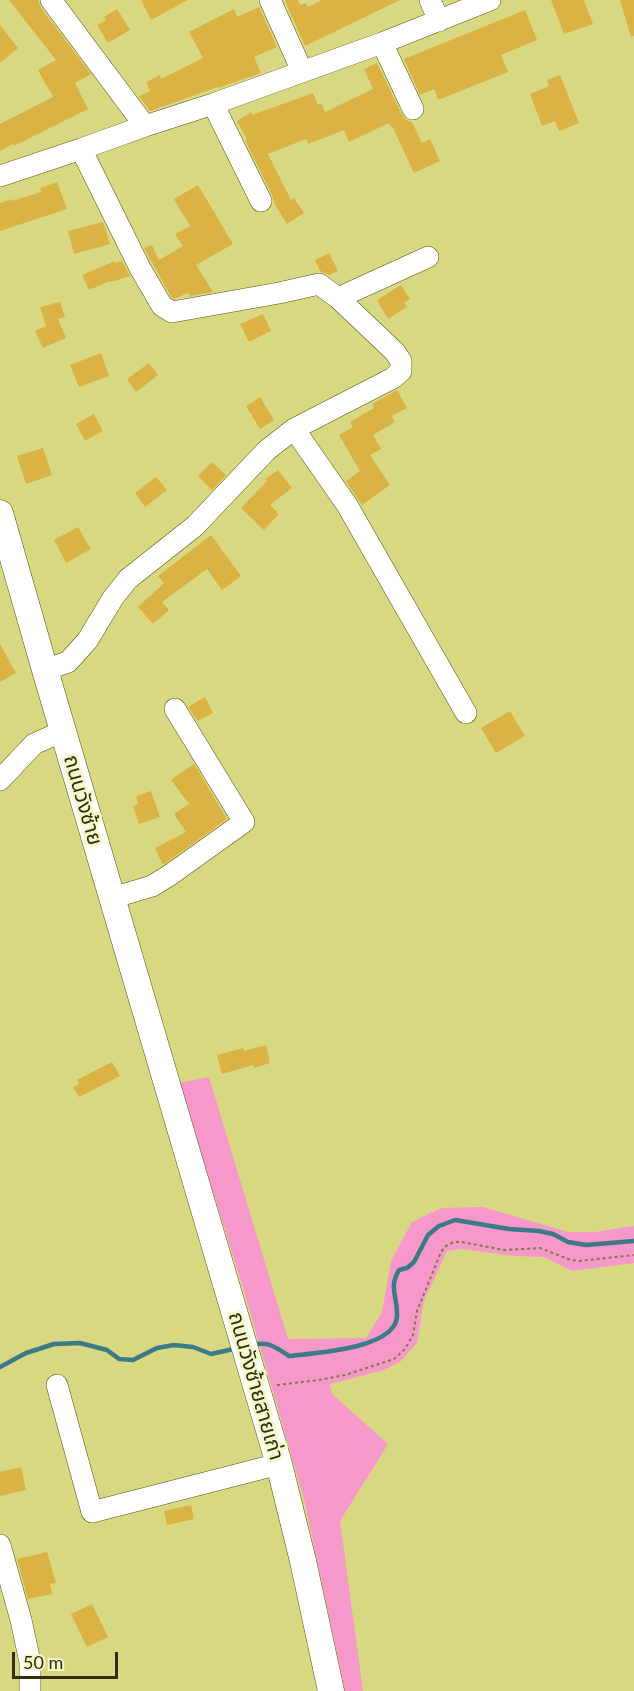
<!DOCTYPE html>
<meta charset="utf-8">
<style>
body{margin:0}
#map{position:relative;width:634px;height:1691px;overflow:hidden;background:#d9d882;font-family:Lato,sans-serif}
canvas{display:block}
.scale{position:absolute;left:12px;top:1652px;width:106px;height:27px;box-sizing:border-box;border:3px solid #2f2f0a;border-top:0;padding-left:8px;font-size:18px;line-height:21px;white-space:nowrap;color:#2f2f0a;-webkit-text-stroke:4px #f6f7cd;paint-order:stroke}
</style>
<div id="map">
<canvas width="634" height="1691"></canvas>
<div class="scale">50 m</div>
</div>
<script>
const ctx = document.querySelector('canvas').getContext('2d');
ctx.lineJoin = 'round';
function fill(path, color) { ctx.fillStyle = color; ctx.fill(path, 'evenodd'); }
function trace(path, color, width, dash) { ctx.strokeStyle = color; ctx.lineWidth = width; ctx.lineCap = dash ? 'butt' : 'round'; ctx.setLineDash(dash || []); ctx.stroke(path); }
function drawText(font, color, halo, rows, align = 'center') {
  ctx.font = font + ' Lato,"Noto Sans Thai",sans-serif'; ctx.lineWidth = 6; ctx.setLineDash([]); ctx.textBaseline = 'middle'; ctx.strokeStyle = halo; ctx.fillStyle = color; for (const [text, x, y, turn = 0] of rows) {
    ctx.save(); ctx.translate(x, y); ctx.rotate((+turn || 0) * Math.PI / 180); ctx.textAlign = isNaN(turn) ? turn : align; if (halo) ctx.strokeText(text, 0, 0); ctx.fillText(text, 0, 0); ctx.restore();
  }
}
const green = new Path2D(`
 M209,1077l79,262 78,-1 16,-26 9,-51 21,-39 29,-14 42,-1 85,25h27l39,-6v37l-62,8 -28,-14 -28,-1 -55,-7 -14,2 -23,50 -7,42 -16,18 -17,9 -54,14 2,10 56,50 -48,77 23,170h-18l-41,-192 -60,-208 -65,-208z`);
const stream = new Path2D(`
 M252,1345c17,-4 23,2 37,11 25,-3 107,-7 108,-40 1,-20 -9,-27 2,-46l8,-2 7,-6 14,-27 11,-9 16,-6 54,9 30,2 14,3 15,8 18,3 48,-4
 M0,1367l26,-14 28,-9 26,-1 27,7 12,9 14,1 24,-12 17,-3 19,2 18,7 27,-6`);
const building = new Path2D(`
 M9,0h29l3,8 50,66 -16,9 13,26 -74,37 -1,-2 -13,7v-27l53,-27 -15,-27 18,-10z
 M141,0h47l-37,20z
 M287,0h11l2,5 6,-2 2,4 14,-7h78l-95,46 -20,-45z
 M551,0h33l9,24 -29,10z
 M620,0h14v36l-3,1z
 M259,7l18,40 -23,10 7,16 -43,15v-1l-68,24 -11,-15 11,-5 -4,-9 14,-7 1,4 42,-21 -14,-26 45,-23 3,8z
 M117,9l13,21 -22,13 -11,-18 9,-5 -2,-3z
 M525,10l12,30 -36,15 7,17 -70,28 -4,-11 -14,6 -16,-36z
 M0,25l18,23 -18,15z
 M377,63l25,52 4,5 6,2 10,21 8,-4 10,22 -26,12 -22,-47 -1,1 -2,-4 -40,19 -5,-12 -36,14 -2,-5 -38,15 23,46 3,-2 10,15 -17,11 -13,-21 -2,-8 -27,-55 2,-1 -10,-18 14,-9 1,3 61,-22 5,12 3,-2 4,9 48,-23 -9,-20z
 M560,75l19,48 -20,8 -4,-10 -13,5 -12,-32 19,-8 -2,-6z
 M57,182l10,27 -67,22v-28l12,-4v2l29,-9 -1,-4z
 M198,185l35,59 -37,21 17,27 -23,4 -2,-3 -14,6 -3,-2 -27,-49 8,-3 7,15 24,-14 -8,-12 15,-8 -16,-27z
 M103,222l7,22 -36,10 -6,-23z
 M329,253l9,18 -9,4 -9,-4 -5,-11z
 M115,261v2l7,-2 8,15 -19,6 -1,-1 -21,9 -7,-15z
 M401,285l9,14 -6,4 3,4 -19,12 -11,-19z
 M60,302l5,15 -7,2 8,19 -23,10 -8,-17 11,-5 -6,-19z
 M263,314l8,17 -22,11 -9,-18z
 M101,353l8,23 -30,11 -9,-22z
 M149,363l9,12 -22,17 -9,-13z
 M397,390l10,18 -15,8 3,6 -22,13 8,14 -11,6 20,30 -28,20 -16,-24 14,-10 -21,-36 14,-8 -3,-5 24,-14 -2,-4z
 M260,397l14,23 -14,9 -14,-23z
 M94,414l9,17 -18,10 -9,-17z
 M43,448l9,27 -26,9 -9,-28z
 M212,462l14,13 -14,15 -14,-14z
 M278,470l14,18 -22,17 9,9 -15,16 -23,-22 26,-27 -2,-2z
 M156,477l11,13 -22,17 -10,-14z
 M78,527l13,22 -25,14 -12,-23z
 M211,535l30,41 -19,14 -15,-21 -45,33 7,8 -16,14 -15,-17 26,-24 -6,-7z
 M0,644l16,29 -16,9z
 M205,697l8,16 -15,8 -10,-14z
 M510,711l15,25 -29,17 -15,-25z
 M194,764l33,55 -64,46 -8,-17 31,-16 -12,-18 15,-10 -18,-24z
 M151,791l9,26 -21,7 -6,-18 5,-2 -2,-8z
 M266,1045l4,18 -16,5 -1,-3 -31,9 -5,-19 26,-7 1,3z
 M112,1062l8,14 -41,21 -6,-10 6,-3 -2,-4z
 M21,1467l5,23 -26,6v-24z
 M191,1505l3,14 -27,6 -3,-14z
 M47,1552l9,31 -6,1 2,10 -24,5 -11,-40z
 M92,1604l16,33 -21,10 -16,-33z`);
const path = new Path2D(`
 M277,1385l42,-5 26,-5 49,-16 11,-10 8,-14 4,-24 24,-59 5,-6 8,-4h8l42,8 36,-2 31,12 8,1 55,-6`);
const minor = new Path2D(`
 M51,0l94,126
 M270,0l32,71
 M430,0l9,21
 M382,43l31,66
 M213,104l48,97
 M0,176l81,-27 64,-23 68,-22 169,-61 108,-43
 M338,298l90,-41
 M294,429l53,76 119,208
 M45,670l23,-8 19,-21 26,-43 15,-19 67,-53 72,-76 27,-21 99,-51 8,-7v-10l-6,-9 -57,-54 -19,-14 -40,9 -107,19 -10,-6 -22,-38 -59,-119
 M0,780l34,-36 29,-13
 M112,898l40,-12 18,-11 74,-53 -69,-113
 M57,1385l35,127 187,-48
 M0,1545l21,75 9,42v29`);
const major = new Path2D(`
 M0,513l45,157 234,794 24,97 28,130`);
const streetNames = [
 ["ถนนวังซ้าย",83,800,74],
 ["ถนนวังซ้ายสายเก่า",256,1386,74]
];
fill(green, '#f698c9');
trace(stream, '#3b7a88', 4.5);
fill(building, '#dbb244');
trace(minor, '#55540e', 22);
trace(major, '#55540e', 27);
trace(path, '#7e7d41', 2, [3, 3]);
trace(minor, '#fff', 21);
trace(major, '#fff', 26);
drawText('21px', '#2f2f0a', '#f6f7cd', streetNames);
</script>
